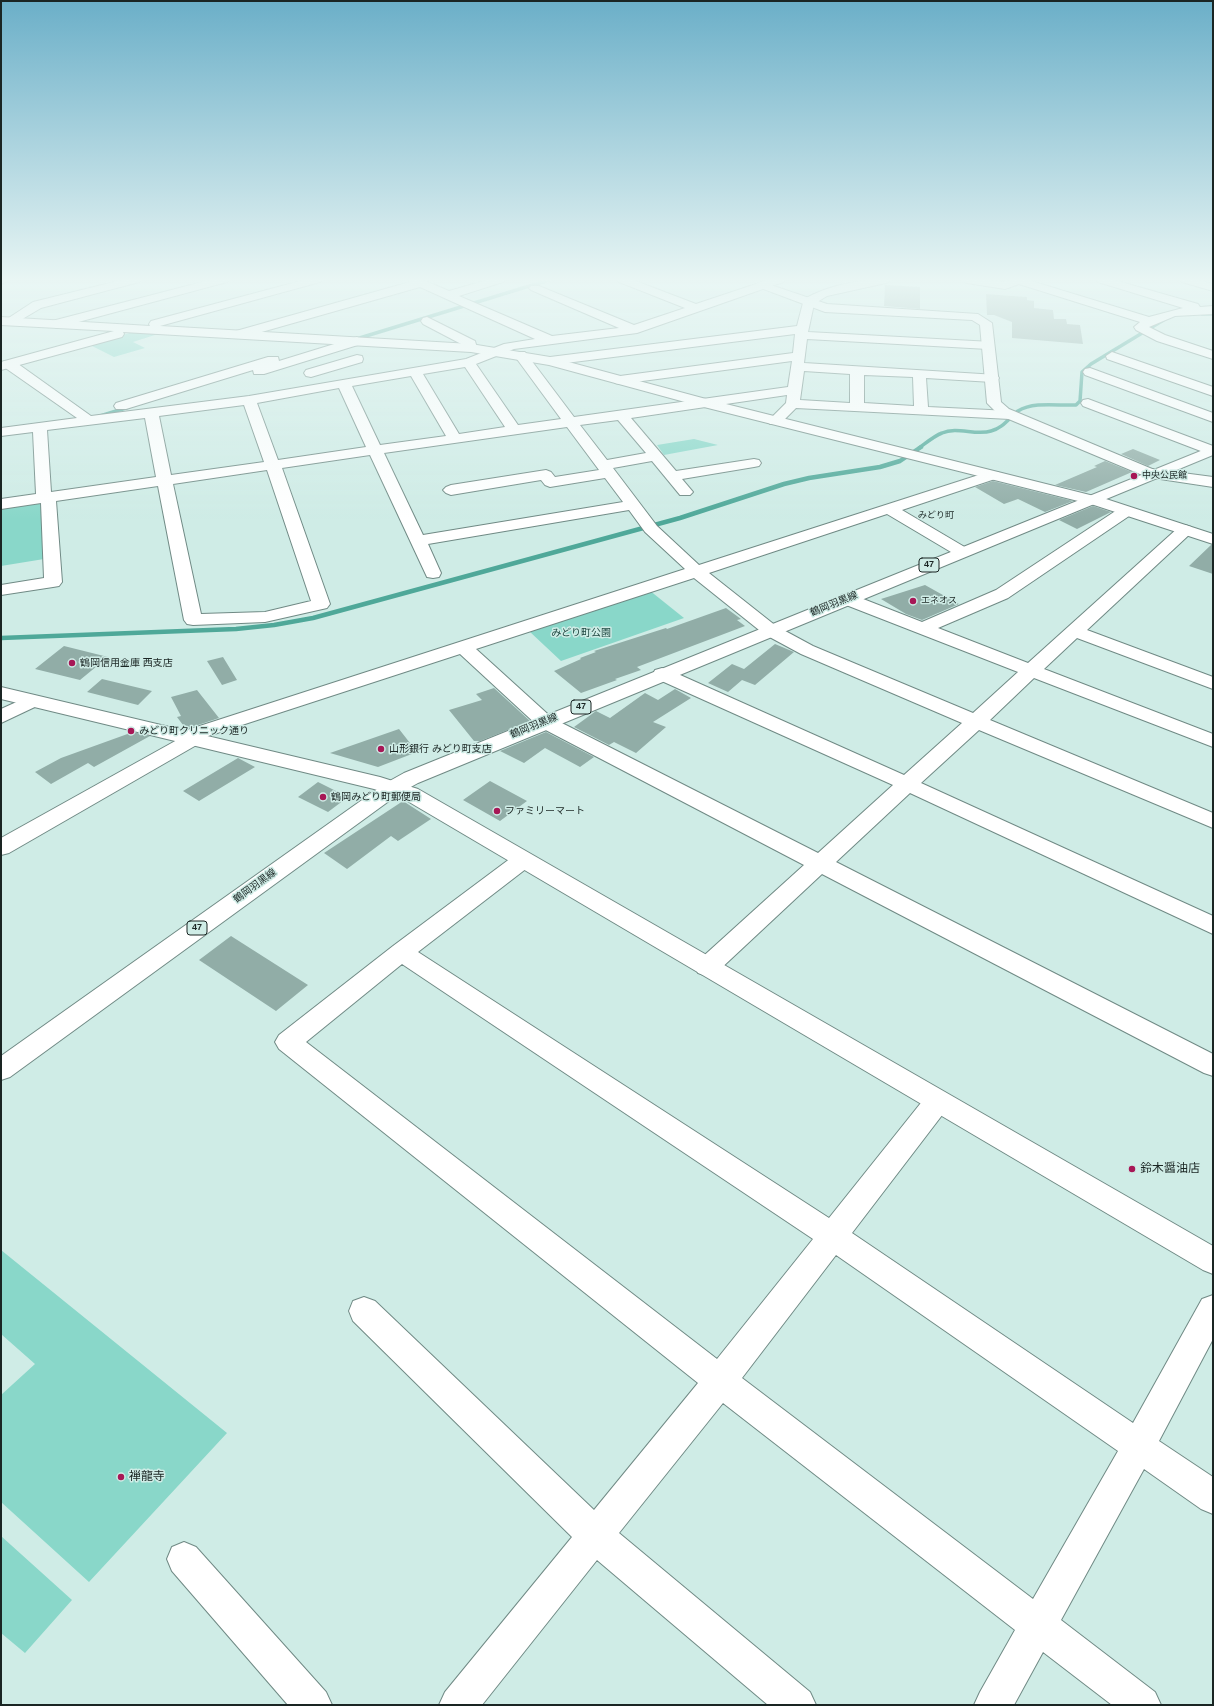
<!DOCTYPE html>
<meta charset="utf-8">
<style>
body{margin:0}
#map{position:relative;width:1214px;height:1706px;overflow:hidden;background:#cfece6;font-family:Helvetica,sans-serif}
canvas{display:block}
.frame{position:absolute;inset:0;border:2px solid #1a2523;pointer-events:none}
</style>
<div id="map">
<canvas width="1214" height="1706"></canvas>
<div class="frame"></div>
</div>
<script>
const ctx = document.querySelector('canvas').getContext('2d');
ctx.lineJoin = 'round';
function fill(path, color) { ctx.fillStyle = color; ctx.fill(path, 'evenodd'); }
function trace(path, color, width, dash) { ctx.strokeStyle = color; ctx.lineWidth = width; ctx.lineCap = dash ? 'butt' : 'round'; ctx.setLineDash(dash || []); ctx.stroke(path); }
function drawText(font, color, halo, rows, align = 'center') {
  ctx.font = font + ' Helvetica,"Noto Sans JP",sans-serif'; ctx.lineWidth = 3; ctx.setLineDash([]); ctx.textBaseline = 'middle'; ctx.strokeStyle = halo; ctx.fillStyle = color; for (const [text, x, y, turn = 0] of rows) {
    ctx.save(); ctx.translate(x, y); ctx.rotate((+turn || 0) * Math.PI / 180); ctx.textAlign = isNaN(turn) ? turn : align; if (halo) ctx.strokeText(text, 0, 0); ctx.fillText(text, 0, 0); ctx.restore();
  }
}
const green = new Path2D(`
 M136,331l22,3 -25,8 12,6 -31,9 -24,-12z
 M694,439l24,6 -54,10 -7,-10z
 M43,503l1,56 -43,7v-58z
 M649,590l35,28 -123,43 -32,-30z
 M1,1250l226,183 -138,149 -88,-80v-107l34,-31 -34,-30z
 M1,1536l71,64 -47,53 -24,-20z`);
const streamFar1 = new Path2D(`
 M1202,314h11
 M353,340l196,-60
 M100,416l29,-9
 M919,448c7,-5 15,-12 23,-15 15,-7 34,3 49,-2 12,-3 18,-13 27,-20 16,-10 41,-5 58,-6l4,-4 2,-29 9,-8 76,-46`);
const stream = new Path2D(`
 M1,638l235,-9 38,-4 39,-7 367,-100 104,-34 25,-6 71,-11 20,-6 21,-14`);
const building = new Path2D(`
 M885,285l35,2v22l-36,-3z
 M986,294l41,3v3l7,1v7l19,2 1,9h12l1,5 13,1 3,19 -71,-6v-16l-18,-7h-7z
 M1133,449l27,11 -12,6 -27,-12z
 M1105,461l27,11 -46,20 -31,-7 42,-18 -3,-1z
 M993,481l80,20 -28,11 -27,-13 -14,5 -29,-17z
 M1093,506l18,6 -34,17 -18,-9z
 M1211,545h2v29l-24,-8z
 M925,585l34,19 -37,16 -16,-6 -25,-15z
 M726,608l15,11 -4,1 8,6 -108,41 4,3 -26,9 2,1 -36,13 -27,-22 27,-12 -1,-1 16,-6 -2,-1 72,-23 1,1z
 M775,644l19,8 -39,33 -13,-5 -14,12 -20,-9 24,-19 12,5z
 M64,646l44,11 -28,23 -45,-11z
 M223,657l14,23 -15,5 -15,-24z
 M102,679l50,12 -14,14 -51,-13z
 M494,688l36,33 -50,20h-6l-25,-31 33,-10 -6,-6z
 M675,689l16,9 -38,24 13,5 -30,26 -22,-11 -5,3 -35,-18 22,-16 14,7 35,-25 13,7z
 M197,690l22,28 -33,11 -9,-12 4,-1 -10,-19z
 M399,729l18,23 -39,15 -48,-14z
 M133,732l17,4 -56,31 -6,-4 -37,21 -16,-12 26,-14z
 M546,732l48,25 -14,10 -35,-19 -21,15 -24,-12z
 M238,758l17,9 -56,34 -16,-10z
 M490,781l37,20 -27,20 -37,-21z
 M318,782l30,15 -20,15 -30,-15z
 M403,801l28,18 -33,22 -7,-5 -44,33 -23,-16z
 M231,936l77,49 -32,26 -77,-51z`);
const minor = new Path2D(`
 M122,280h19l-2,2 -98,26 -27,16h-8l-2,-3 29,-19z
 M210,280h19l-2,2 -171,46 -6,-4 2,-3z
 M408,280h15l26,11 38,-11h18l-2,2 -44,14 93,40 67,-8 -88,-38 -2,-2 2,-2h8l95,39 51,-17 -66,-26 -2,-2h16l63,24 72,-24h17l-2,2 -146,51 -123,16 -38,15 42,61 43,-6 -47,-64 1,-3h10l49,65 214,-30 4,-26 -172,23 -5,-1 -2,-3 2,-3 5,-1 173,-23 2,-19 -245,31 -6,-4 6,-4 247,-31 7,-27c25,-14 59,-21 88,-19l-6,3 -59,13 -13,8 -6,28 184,10 2,3 -6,4 -181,-10 -3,24 193,12 2,3 -2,3 -5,1 -66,-4 2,29 82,4 5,1 2,3 -2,3 -5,1 -214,-11 -16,16h-10l-2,-3 18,-18 1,-8 -156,23 45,53 78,-12 5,1 2,3 -2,3 -5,1 -72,12 11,13 -3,3h-10l-28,-34 -39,7 44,58 42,39 289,-93h10l3,3 -3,3 -96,32 66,39 2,3 -2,3 -6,2 -6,-2 -69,-41 -178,59 67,53 37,20 160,67 45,-41 -177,-69 -3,-4 3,-4 6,-1 6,1 69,27 74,-32 124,-82h12l2,3 -2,3 -124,84 -70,30 90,35 151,-136 6,-2 6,2 2,3 -2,3 -104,97 126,47v12l-136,-51 -33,31 169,65v13l-179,-69 -44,42 223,93v15l-234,-98 -58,53 292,133v18l-303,-141 -74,69 377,192v22l-9,-3 -382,-199 -106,99 -9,3 -9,-3 -3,-6 3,-6 106,-96 -266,-139 -78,-72 -258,84 -2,5 -191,110 -8,2v-17l176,-98 -2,-3 3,-4 507,-164 -40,-37 -16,-22 -201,34 13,29 -2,4 -6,1 -6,-1 -57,-122 -88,13 48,136 -3,4 -62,14 -72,3 -6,-1 -3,-4 -26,-134 -102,15 6,81 -3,4 -6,1 -52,8v-10l43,-7 -3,-75 -40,6v-10l35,-5 -3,-62 -32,4v-8l76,-10 -73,-51 -2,-3 2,-3h10l77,55 158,-20 217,-37 38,-15 31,-5 -115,-52 -176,50 -4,1 -6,-4 2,-3 174,-49zM465,367l40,60 -46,7 -36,-60zM804,371l46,3v29l-50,-3zM864,375l49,2 1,29 -50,-3zM411,376l35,60 -66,9 -28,-59zM339,388l27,59 -88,13 -21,-57zM244,405l20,57 -93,13 -12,-59zM145,418l11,59 -105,15 -4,-62zM618,420l28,33 -39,7 -27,-35zM567,427l32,43 -44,7 -4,-5 -5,-2 -95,15 -5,2 -3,3 3,3 5,2 90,-15 4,5 5,2 55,-9 18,24 -200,33 -39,-82zM267,470l44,131 -46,11 -64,2 -28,-130zM694,578l70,56 37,20 161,69 -58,52 -235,-105 -7,-2 -7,2 -2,4 2,4 238,107 -75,68 -266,-135 -76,-69z
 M961,280h27l16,2 6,-2h18l121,37 34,-9 -85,-26 -2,-2h18l84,24 2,3 13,-1v8l-38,2 -26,11 16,8 48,16v8l-56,-18 -21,-11 -2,-3 6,-5 -121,-38 -14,5 -38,-6z
 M1180,280h18l15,4v7l-31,-9z
 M427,317l48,24 2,7 -1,3h-10l-1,-5 -42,-22 -2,-3 2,-3z
 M357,337l6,4 -2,3 -97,30h-10l-1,-4 -127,39h-10l-2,-3 2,-3 152,-46h10l1,4z
 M1112,352l101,35v9l-106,-37 -1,-3z
 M357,355l5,1 1,3 -1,3 -51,15 -5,-1 -2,-3 2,-3z
 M1090,368l123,45v9l-128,-47 -2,-3 2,-3z
 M1088,399l125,47v8l-7,-1 -123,-47 -2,-3 2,-3z
 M1152,469l61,8v10l-66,-10 -3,-3 3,-3z
 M32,695l7,2 3,4 -3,4 -38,18v-14z
 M523,853l8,2 3,5 -3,5 -113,87 411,266 99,-124 9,-3 9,3 4,8 -4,8 -94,123 281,190 69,-124 11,-4v44l-54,102 54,36v37l-12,-5 -57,-40 -83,151 94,72 6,13h-49l-69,-53 -29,53h-40l6,-13 35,-62 -292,-227 -104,130 191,159 6,13h-48l-171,-145 -115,145h-43l6,-13 127,-155 -219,-216 -4,-10 4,-10 11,-4 11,4 219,209 104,-127 -419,-334 -4,-7 4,-7 114,-89 122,-91zM402,964l411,275 -96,120 -411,-317zM836,1255l282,196 -85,148 -291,-221z
 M184,1542l12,5 130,145 6,13h-44l-116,-134 -5,-12 5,-12z`);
const tertiary = new Path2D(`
 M1,280h8l-8,4z
 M304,280h18l-2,2 -160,44 311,18 79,13 156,42 400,100 107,35v10l-119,-39 -398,-100 -147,-40 -78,-13 -348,-20 1,2 -2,3 -121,33v-8l113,-31 -113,-6v-8l149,9 -1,-2 2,-3z
 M762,282l65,22 151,10 14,9 9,79 8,7 148,62 3,3 -3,3h-10l-148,-62 -12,-12 -7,-78 -8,-5 -147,-8 -67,-25 -2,-2 2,-2z
 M1,687l379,90 38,12 795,457v28l-10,-4 -799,-471 -30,-10 -373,-90z`);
const primary = new Path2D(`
 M1213,446v9l-795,328 -18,10 -390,284 -9,3v-24l385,-273 18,-10z`);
const markers = [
 [1134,476,4,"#a71756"],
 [913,601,4,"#a71756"],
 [72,663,4,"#a71756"],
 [131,731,4,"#a71756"],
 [381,749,4,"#a71756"],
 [323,797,4,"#a71756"],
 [497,811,4,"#a71756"],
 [1132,1169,4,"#a71756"],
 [121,1477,4,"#a71756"]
];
const farPoinames = [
 ["中央公民館",1142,476],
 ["エネオス",921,601]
];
const farNeighbourhoodnames = [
 ["みどり町",936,516]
];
const shields = [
 [929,565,20],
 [581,707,20],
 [197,928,20]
];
const shieldNames = [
 ["47",929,565],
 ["47",581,707],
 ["47",197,928]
];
const streetNames = [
 ["鶴岡羽黒線",834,604,-22],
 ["鶴岡羽黒線",534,726,-22],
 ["鶴岡羽黒線",255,886,-36]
];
const parkNames = [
 ["みどり町公園",581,633]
];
const poiNames = [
 ["鶴岡信用金庫 西支店",80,663],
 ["みどり町クリニック通り",139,731],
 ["山形銀行 みどり町支店",389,749],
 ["鶴岡みどり町郵便局",331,797],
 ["ファミリーマート",505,811]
];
const nearPoinames = [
 ["鈴木醤油店",1140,1169],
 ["禅龍寺",129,1477]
];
fill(green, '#89d7c9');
trace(streamFar1, '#4fa899', 3.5);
trace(stream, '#4fa899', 4.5);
fill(building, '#91ada7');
trace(minor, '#708a85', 2);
trace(tertiary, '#708a85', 2);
trace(primary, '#708a85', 2);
fill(minor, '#fff');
fill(tertiary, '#fff');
fill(primary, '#fff');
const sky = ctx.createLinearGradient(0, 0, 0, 519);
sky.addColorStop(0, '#6bafc8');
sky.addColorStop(0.54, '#e9f6f4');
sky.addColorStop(1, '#e9f6f400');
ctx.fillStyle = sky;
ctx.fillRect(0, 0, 1214, 519);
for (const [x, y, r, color] of markers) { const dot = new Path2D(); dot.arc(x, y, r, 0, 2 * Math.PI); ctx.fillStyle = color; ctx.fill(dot); trace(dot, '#cfece6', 1.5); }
drawText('9px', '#1a2523', '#cfece6', farPoinames, 'left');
drawText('9px', '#1a2523', '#cfece6', farNeighbourhoodnames);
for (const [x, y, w] of shields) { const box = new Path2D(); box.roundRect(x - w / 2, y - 7, w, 14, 3); ctx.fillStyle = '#cfece6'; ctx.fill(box); trace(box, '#1a2523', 1); }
drawText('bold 9px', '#1a2523', null, shieldNames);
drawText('10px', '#1a2523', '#cfece6', streetNames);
drawText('10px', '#1e4740', '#cfece6', parkNames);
drawText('10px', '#1a2523', '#cfece6', poiNames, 'left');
drawText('12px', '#1a2523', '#cfece6', nearPoinames, 'left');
</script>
